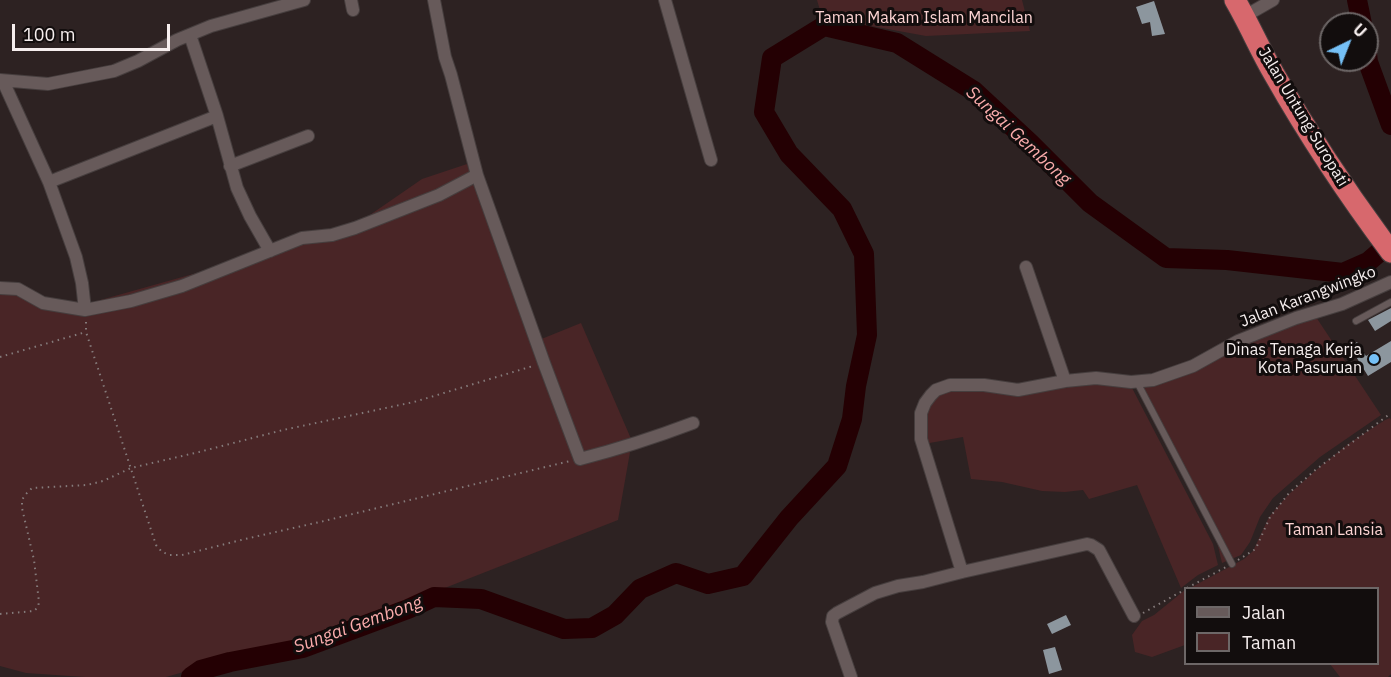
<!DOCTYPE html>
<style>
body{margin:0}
#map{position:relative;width:1391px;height:677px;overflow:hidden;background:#2d2222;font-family:"IBM Plex Sans",sans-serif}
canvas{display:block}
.legend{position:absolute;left:1184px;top:587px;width:195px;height:78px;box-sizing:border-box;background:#120d0d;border:2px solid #6d6767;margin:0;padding:8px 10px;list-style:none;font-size:18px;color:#f6eeee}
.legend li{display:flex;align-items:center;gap:12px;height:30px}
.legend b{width:30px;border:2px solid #6d6767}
.north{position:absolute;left:1319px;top:12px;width:60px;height:60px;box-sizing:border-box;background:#120d0d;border:2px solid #6d6767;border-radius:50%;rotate:43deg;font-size:16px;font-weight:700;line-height:24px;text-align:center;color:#f6eeee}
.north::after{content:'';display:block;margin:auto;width:21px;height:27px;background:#75c0f6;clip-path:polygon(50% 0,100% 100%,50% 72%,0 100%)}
.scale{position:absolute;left:12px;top:24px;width:158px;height:27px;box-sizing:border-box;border:3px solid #f6eeee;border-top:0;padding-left:8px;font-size:18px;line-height:21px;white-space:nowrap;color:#f6eeee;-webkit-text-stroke:4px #120d0d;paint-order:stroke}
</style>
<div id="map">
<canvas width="1391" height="677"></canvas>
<ul class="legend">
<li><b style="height:8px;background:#675a5a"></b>Jalan</li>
<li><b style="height:16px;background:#492526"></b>Taman</li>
</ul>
<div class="north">U</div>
<div class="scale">100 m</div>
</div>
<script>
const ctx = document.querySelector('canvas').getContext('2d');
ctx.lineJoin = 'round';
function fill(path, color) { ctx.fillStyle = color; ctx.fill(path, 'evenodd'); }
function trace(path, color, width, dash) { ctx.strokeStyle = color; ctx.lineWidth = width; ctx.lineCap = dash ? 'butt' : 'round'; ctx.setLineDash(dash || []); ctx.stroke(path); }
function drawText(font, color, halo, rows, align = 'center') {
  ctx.font = font + ' "IBM Plex Sans",sans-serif'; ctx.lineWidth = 6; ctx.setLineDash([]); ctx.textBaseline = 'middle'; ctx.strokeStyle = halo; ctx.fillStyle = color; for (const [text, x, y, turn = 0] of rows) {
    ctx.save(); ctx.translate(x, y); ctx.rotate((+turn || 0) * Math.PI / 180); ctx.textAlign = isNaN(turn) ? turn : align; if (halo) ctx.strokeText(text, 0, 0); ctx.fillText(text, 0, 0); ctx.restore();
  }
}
const green = new Path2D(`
 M817,0h205l8,31 -104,5 -104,-19z
 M467,164l72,176 42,-17 51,118 -14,79 -265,104 -187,53h-81l-59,-4 -26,-7v-381l72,23 178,-50 11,-12 90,-18 71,-49z
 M1316,317l65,98 -61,42 -47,41 -13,19 -10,25 -9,13 -19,8 -5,-21 -80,-155 98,-41z
 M1090,384h24l17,2 82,158 5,21 -20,10 -17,13 -44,-103 -48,14 -6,-9 -18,2 -23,-1 -40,-9 -31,-3 -8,-42 -39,7 -1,-28 10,-19 19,-7h33l32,4z
 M1390,418l1,2v254l-3,3h-48l-10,-13h48v-76h-188l54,-29 9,-8 16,-34 19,-22 35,-31 28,-22 34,-22z
 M1185,590v55l-33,12 -17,-5 -3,-17 10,-14 12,-6z`);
const river = new Path2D(`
 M1357,0l5,24
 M1367,54l1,8 23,63
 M191,677l10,-7 29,-8 73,-14 105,-39 26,-12 47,2 83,30 28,-1 23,-13 25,-26 36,-16 32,11 35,-8 46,-58 48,-52 15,-47 4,-33 11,-51 -3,-81 -22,-45 -53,-55 -25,-42 8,-54 52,-32 73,17 77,48 56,52 60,60 76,55 61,2 116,13 25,-11 23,-20`);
const building = new Path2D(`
 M1154,1l11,33 -13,2 -2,-14 -8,2 -6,-17z
 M1391,308v13l-16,10 -7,-11z
 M1391,341v21l-23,14 -18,-29 7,-5 9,14z
 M1066,615l5,10 -19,9 -5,-10z
 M1055,647l7,23 -13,4 -6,-24z`);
const path = new Path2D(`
 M86,322v10l70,213 6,7 8,3h12l12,-3 51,-13 79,-18 246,-60
 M0,357l86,-25
 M1238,560l16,-10 3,-4 13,-29 19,-24 25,-22 77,-58
 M1187,588l39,-21
 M1143,613l43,-24
 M0,614l34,-3 4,-4 1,-5 -5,-42 -12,-52v-8l3,-5 7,-7 55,-3 16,-4 28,-13 68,-16 84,-22 131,-28 119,-36`);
const lane = new Path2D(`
 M1356,321l35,-19
 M1137,382l95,182`);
const street = new Path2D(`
 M351,0l2,10
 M434,0l11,57 6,18 26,100 67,188 36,96c39,-10 76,-22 113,-36
 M665,0l46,160
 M1245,16l28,-16
 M190,35l27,81 20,72 13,28 20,35
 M0,80l48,4 66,-13 24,-10 39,-21 34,-14 93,-26
 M3,81l46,101 27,75 6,26 3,27
 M230,166l78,-30
 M49,182l168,-66
 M1026,267l39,114
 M0,288l18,1 25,14 42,7 46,-9 51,-15 120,-48 30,-3 23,-7 84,-33 38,-20
 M962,572l-41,-133v-26l4,-10 6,-8 5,-5 14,-5h34l34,5 47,-9 31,-3 35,4 22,-2 40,-14 45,-25 58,-23 46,-14 49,-22
 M851,677l-19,-55 1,-6 4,-3 38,-20 23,-7 25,-4 39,-10 125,-28 4,1 8,5 35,66`);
const highway = new Path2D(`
 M1235,0c14,24 25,50 39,74 34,60 75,122 117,178`);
const markers = [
 [1374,359,6,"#75c0f6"]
];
const parkNames = [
 ["Taman Makam Islam Mancilan",924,18],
 ["Taman Lansia",1334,530]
];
const streetNames = [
 ["Jalan Untung Suropati",1303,117,59],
 ["Jalan Karangwingko",1308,297,-21]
];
const poiNames = [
 ["Dinas Tenaga Kerja",1362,350],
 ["Kota Pasuruan",1362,368]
];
const waterNames = [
 ["Sungai Gembong",1018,136,43],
 ["Sungai Gembong",358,625,-20]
];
fill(green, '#492526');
trace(river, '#240003', 20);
fill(building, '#8c969e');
trace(lane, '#463e3e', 8);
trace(street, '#463e3e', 14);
trace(highway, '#463e3e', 23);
trace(path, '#857b7b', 2, [1.5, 4.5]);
trace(lane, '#675a5a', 6);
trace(street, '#675a5a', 12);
trace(highway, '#d7686d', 21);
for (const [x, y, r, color] of markers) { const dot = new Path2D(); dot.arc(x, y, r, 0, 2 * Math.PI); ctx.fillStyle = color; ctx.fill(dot); trace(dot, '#120d0d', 2); }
drawText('16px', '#fdd4d3', '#120d0d', parkNames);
drawText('16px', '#f6eeee', '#120d0d', streetNames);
drawText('16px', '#f6eeee', '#120d0d', poiNames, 'right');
drawText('italic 18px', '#fbacac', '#120d0d', waterNames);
</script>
